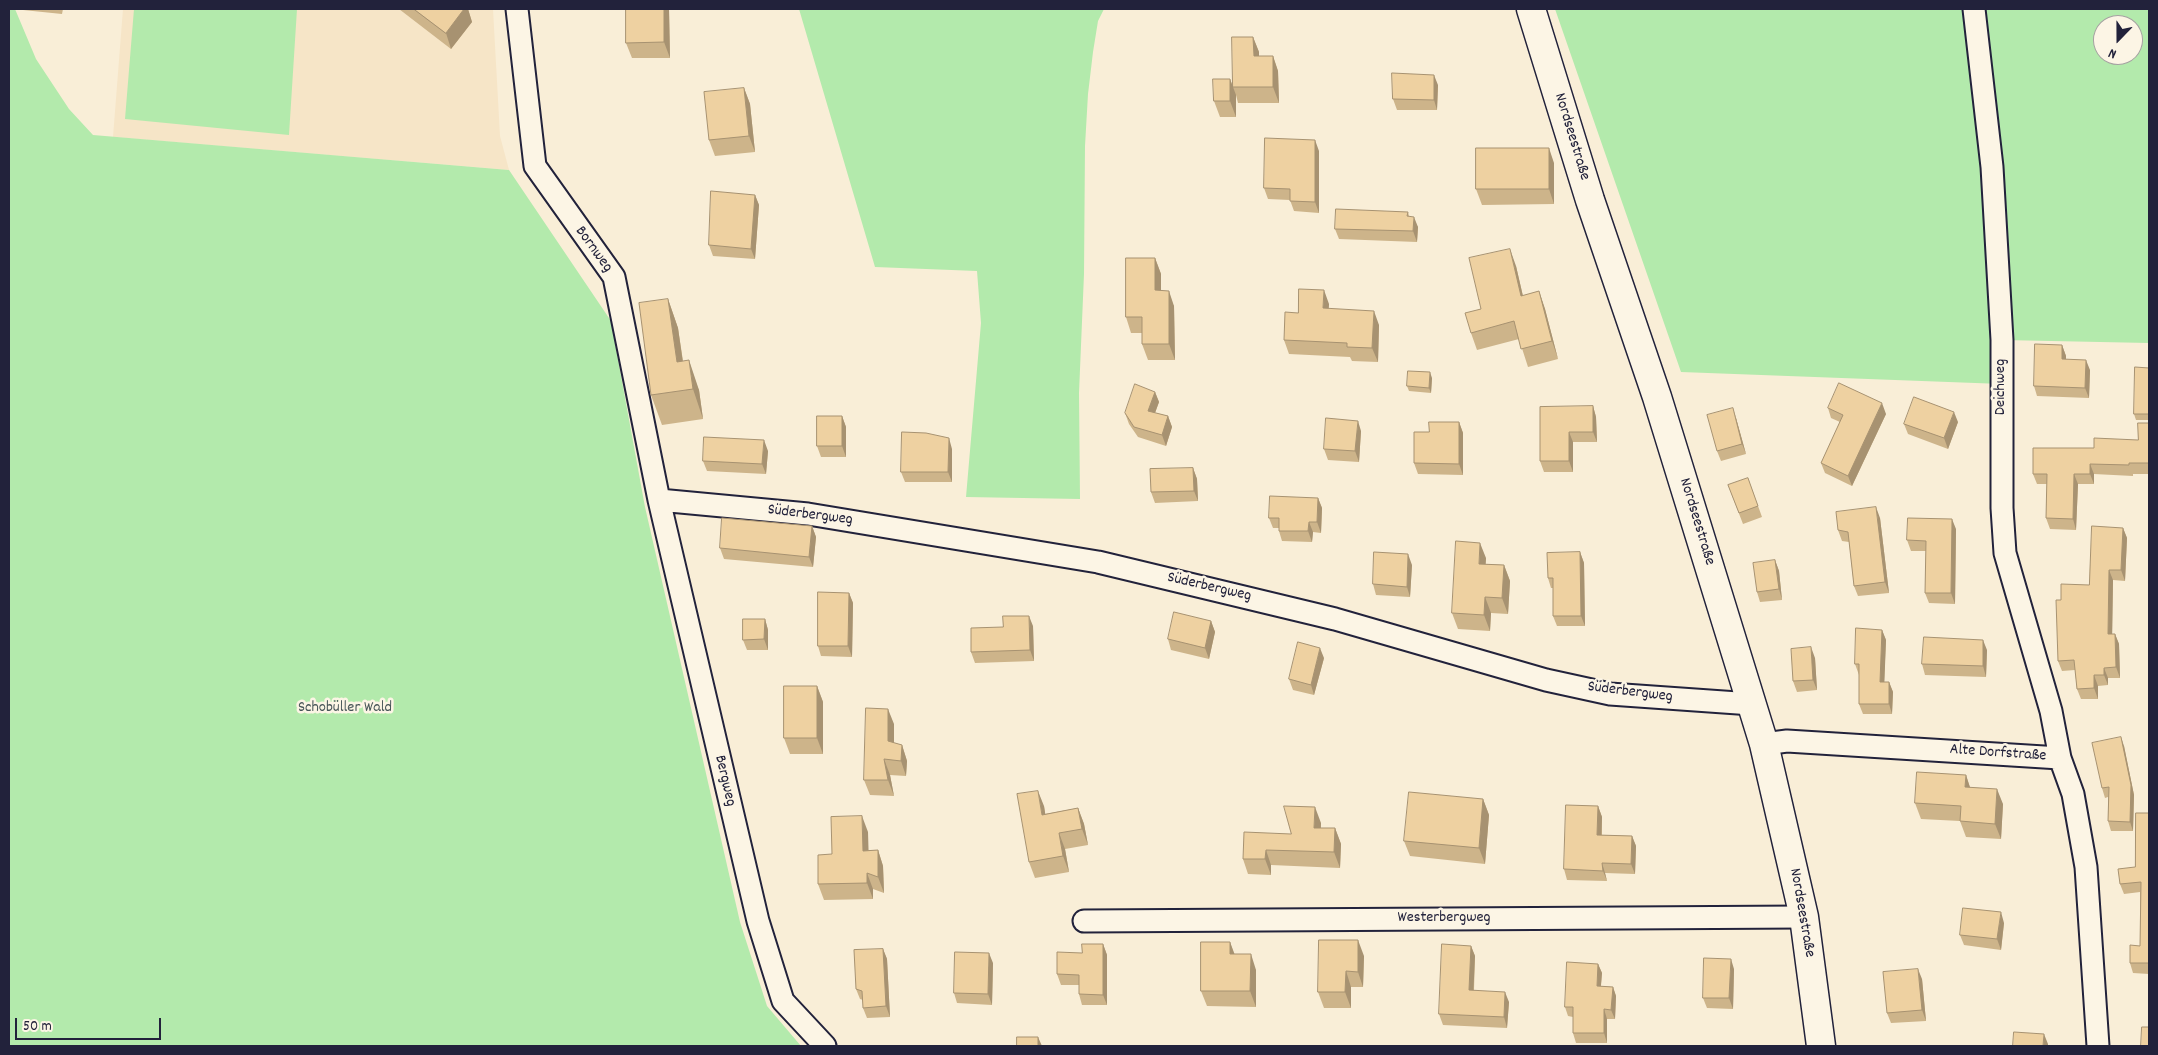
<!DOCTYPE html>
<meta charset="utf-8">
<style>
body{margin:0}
#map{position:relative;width:2158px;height:1055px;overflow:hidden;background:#f9eed7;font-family:Dekko,sans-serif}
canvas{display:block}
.frame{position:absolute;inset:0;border:10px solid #22223b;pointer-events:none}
.north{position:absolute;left:2093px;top:15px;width:50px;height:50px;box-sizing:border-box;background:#fcf5e5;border:1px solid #a5a1a1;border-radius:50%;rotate:202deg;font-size:14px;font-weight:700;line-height:20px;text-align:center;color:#22223b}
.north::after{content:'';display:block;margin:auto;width:18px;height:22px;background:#22223b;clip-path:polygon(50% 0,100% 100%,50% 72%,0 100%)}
.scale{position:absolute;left:15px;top:1018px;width:146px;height:22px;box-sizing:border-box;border:2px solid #22223b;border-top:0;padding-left:6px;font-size:15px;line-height:18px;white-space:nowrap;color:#22223b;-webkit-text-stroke:4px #fcf5e5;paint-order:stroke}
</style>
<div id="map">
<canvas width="2158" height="1055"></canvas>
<div class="frame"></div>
<div class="north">N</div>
<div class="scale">50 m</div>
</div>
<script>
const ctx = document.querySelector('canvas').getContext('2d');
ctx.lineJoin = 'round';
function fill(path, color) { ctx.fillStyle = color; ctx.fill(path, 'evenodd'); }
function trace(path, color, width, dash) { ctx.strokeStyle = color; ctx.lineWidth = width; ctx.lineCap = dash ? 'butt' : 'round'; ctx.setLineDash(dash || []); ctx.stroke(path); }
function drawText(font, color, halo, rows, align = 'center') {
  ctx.font = font + ' Dekko,sans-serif'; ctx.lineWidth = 5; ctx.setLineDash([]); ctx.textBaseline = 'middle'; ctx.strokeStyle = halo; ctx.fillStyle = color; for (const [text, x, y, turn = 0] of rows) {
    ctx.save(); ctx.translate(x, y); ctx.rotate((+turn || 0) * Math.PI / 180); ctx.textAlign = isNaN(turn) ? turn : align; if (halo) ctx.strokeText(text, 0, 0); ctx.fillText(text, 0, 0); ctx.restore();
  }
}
const built = new Path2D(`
 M123,9h370l7,127 9,34 -396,-33z`);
const green = new Path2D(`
 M9,9h6l21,50 33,50 24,26 416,35 102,151 34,186 95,415 27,84 34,40h-792z
 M134,9h163l-8,126 -164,-16z
 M799,9h305l-6,12 -5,31 -5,42 -3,52 -1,128 -5,119 1,106 -114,-2 15,-174 -4,-52 -102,-4z
 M1555,9h594v334l-147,-3v44l-321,-12zM2103,25h30v30h-30z`);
const minor = new Path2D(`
 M517,9l18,157 79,111 45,223 99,421 25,80 42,45
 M1974,9l18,158 10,173v168l3,45 46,158 9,47 13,36 13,73 12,179
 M659,500l149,14 290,48 237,57 211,61 64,14 142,10
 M1764,744l23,-3 273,17
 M1084,921l720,-4`);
const secondary = new Path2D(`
 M1531,9l59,191 67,197 107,347 40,173 17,129`);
const wall = new Path2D(`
 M23,9h40l-1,5 -39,-4z
 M399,9h69l4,13 -21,27z
 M669,9l1,49h-38l-6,-15z
 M1253,37l6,15v4h14l5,15 1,32h-41l-2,-8v22h-16l-6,-16 16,-22 3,8z
 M1438,85l-1,25h-40l-4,-11z
 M744,88l6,16 5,48 -40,4 -6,-16z
 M1319,151v62l-25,-2 -4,-11 -22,-1 -4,-11z
 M1554,163v41l-72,1 -6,-16z
 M755,195l4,10 -4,54 -42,-3 -4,-11z
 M1408,212l1,4 9,11 -1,15 -78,-3 -4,-10z
 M1155,258l6,16v16l13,16 1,54h-27l-6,-16v-11h-11l-5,-16z
 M1516,266l7,30 16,-5 6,18 13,50 -30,8 -9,-28 -42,11 -6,-17 10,-24z
 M668,299l10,29 5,33 16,29 4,29 -41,6 -11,-30z
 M1329,304l-1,5 51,16 -1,37 -26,-1 -2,-4 -61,-3 -5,-14 14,-27z
 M2062,345l4,11v3l24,11 -1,28 -52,-2 -3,-10z
 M2149,368v52h-13l-2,-6z
 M1432,378l-1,15 -22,-2 -2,-5z
 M1155,392l4,10 -4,11 13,3 4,11 -6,19 -28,-9 -9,-13 -4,-11z
 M1593,406l3,11 1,25h-24v30h-29l-4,-11z
 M1828,408l58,6 -34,72 -27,-13 -4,-10 19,-41 -9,-4z
 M842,416l4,11v30h-25l-4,-11z
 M1736,418l10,36 -25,7 -4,-10z
 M1459,422l4,11v42l-45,-1 -4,-11 15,-31z
 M1958,422l-10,27 -40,-15 -4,-10z
 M2149,423v51h-16v2l-39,-2v10h-16l-2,46 -26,-1 -4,-11 1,-34h-10l-4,-10 61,-26 44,-8z
 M1361,431l-2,31 -31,-2 -4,-11z
 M952,449v33h-47l-4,-10z
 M768,451l-2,23 -59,-3 -4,-10z
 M1193,468l4,11 1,22 -43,2 -4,-11z
 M1748,478l14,39 -19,7 -15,-39z
 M1318,498l4,10 -1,25 -8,-1 -1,10 -30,-1 -3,-10v-3h-6l-4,-10z
 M1880,518l9,75 -31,3 -4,-10 -5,-44 -7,-1 -4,-11z
 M812,526l4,11 -3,30 -89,-8 -4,-11z
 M2123,528l4,10 -2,43 -12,-1 -1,54h3l4,10 1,34h-12v7l-10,1v13h-17l-4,-10 -2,-19 -13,1 -4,-10 3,-61 28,-15z
 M1956,529l-1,75 -26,-1 -4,-10 1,-42h-15l-4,-11z
 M1580,552l4,11 1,63h-28l-4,-10v-28h-2l-3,-10z
 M1486,558l-1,6 19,1 6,16 -2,33 -17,-1 -1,18 -32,-2 -6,-16z
 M1775,560l4,11 3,29 -22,2 -3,-10z
 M1412,565l-2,32 -34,-2 -3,-11z
 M849,593l4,10 -1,54 -31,-1 -3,-10z
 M765,619l3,11v20h-21l-4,-10z
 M1211,621l4,11 -6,27 -38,-9 -3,-11z
 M1033,626l1,35 -59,2 -4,-11z
 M1882,630l4,10 -2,42h5l4,10 -1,22h-29l-4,-10v-29l-4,-11z
 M1987,650l-1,27 -61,-2 -3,-11z
 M1324,658l-10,37 -21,-5 -4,-11z
 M1815,658l2,32 -20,2 -4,-11z
 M817,686l6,16v52h-33l-6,-16z
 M894,724v19l8,2 5,16 -1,15 -16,-1 4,21 -24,-1 -6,-15z
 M2124,746l10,49 -1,36h-22l-3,-10v-24l-3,1 -3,-10z
 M1966,775l4,12 33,17 -2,35 -35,-2 -6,-16 -39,-2 -6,-16z
 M1483,799l6,16 -4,49 -75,-8 -6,-15z
 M1044,806l1,8 33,-6 6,16 4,21 -23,4 4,23 -34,6 -6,-16z
 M1598,806l4,11v18l30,1 4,10 -1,28 -30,-1 2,8 -40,-1 -3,-11z
 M2149,813v161l-16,-1 -3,-10 10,-17v-54l-16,2 -4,-10 15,-17z
 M1321,823v5h14l6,16 -1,24 -69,-3v10l-23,-1 -5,-15 48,-25z
 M868,832v18h10l5,16 1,27 -11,-4v10l-49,1 -6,-16 14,-30z
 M2004,923l-3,27 -37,-5 -4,-10z
 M1230,942l4,12 22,16v37l-49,-1 -6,-15z
 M1103,944l4,11v50h-25l-3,-11v-9h-18l-4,-11 25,-21z
 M1471,946l4,10 -1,34 35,12 -2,26 -64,-3 -4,-11z
 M883,949l4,10 3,58 -23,1 -4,-10v-8l-3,-1 -4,-10z
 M1364,956l-1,31h-12v21h-27l-6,-16z
 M993,963l-1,42 -35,-2 -3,-10z
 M1598,964l4,9 -1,13 12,1 3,9 -1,23h-8v24h-31l-3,-10v-16l-5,-1 -3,-9z
 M1734,969l-1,40 -26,-1 -4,-10z
 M1922,979l4,42 -35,2 -4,-10z`);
const shadedWall = new Path2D(`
 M464,9h4l4,13 -21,27 -5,-16z
 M664,9h5l1,49 -6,-16z
 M1253,37l6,15v20l-5,-16z
 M1273,56l5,15 1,32 -6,-16z
 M1434,75l4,10 -1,25 -3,-10z
 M1230,79l6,16v22l-6,-16z
 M744,88l6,16 5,48 -6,-16z
 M1315,140l4,11v62l-4,-11z
 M1549,148l5,15v41l-5,-15z
 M755,195l4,10 -4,54 -4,-10z
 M1414,217l4,10 -1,15 -4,-11z
 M1510,249l6,17 11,48 -6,-18z
 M1155,258l6,16v32l-6,-16z
 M1324,290l5,14 -1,18 -5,-14z
 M1169,291l5,15 1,54 -6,-16z
 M1539,291l6,18 13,50 -6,-18z
 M668,299l10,29 9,63 -10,-29z
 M1374,311l5,14 -1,37 -6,-14z
 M2062,345l4,11v13l-4,-10z
 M689,360l10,30 4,29 -10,-30z
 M2086,360l4,10 -1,28 -4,-10z
 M1430,372l2,6 -1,15 -2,-5z
 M1155,392l4,10 -7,19 -4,-10z
 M1882,403l4,11 -34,72 -4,-10z
 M1593,406l3,11 1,25 -4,-10z
 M1733,408l3,10 10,36 -4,-10z
 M1954,412l4,10 -10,27 -4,-11z
 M842,416l4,11v30l-4,-11z
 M1168,416l4,11 -6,19 -4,-11z
 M1358,421l3,10 -2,31 -4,-11z
 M1459,422l4,11v42l-4,-11z
 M1569,432l4,10v30l-4,-11z
 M949,438l3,11v33l-4,-10z
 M764,440l4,11 -2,23 -4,-10z
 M2090,464l4,10v10l-4,-10z
 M1193,468l4,11 1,22 -4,-10z
 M2074,474l4,10 -2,46 -3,-11z
 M1318,498l4,10 -1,25 -4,-11z
 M1876,507l4,11 9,75 -4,-11z
 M1952,519l4,10 -1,75 -4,-11z
 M1309,522l4,10 -1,10 -4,-11z
 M812,526l4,11 -3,30 -4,-10z
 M2123,528l4,10 -2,43 -4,-11z
 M1480,543l6,15 -1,22 -6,-16z
 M1580,552l4,11 1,63 -4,-10z
 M1408,554l4,11 -2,32 -3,-10z
 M1775,560l4,11 3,29 -3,-11z
 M1504,565l6,16 -2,33 -6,-16z
 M2109,570l4,10 -1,65 -4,-11z
 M849,593l4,10 -1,54 -4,-11z
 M1485,597l6,16 -1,18 -6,-16z
 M1029,616l4,10 1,35 -4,-11z
 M765,619l3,11v20l-4,-11z
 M1211,621l4,11 -6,27 -4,-11z
 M1882,630l4,10 -2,52 -4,-10z
 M2115,634l4,10 1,34 -4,-11z
 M1983,640l4,10 -1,27 -3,-11z
 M1811,647l4,11 2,32 -4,-10z
 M1320,648l4,10 -10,37 -3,-10z
 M2104,668l4,10v7l-4,-10z
 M2094,675l4,11v13l-4,-11z
 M1889,682l4,10 -1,22 -3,-10z
 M817,686l6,16v52l-6,-16z
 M888,709l6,15v33l-6,-16z
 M2121,737l3,9 10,49 -1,36 -3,-9z
 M902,745l5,16 -1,15 -5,-15z
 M884,759l6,16 4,21 -6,-16z
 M1966,775l5,16 -6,-4z
 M1997,789l6,15 -2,35 -6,-15z
 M1038,791l6,15 4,25 -6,-16z
 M1483,799l6,16 -4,49 -6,-16z
 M1598,806l4,11 -1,28 -4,-10z
 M1315,807l6,16 -1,20 -6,-15z
 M1078,808l6,16 4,21 -6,-16z
 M862,816l6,16 1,34 -6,-15z
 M1335,828l6,16 -1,24 -6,-16z
 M1059,833l6,16 4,23 -6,-16z
 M1632,836l4,10 -1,28 -4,-10z
 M878,850l5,16 1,27 -6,-16z
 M1266,850l5,15v10l-6,-16z
 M1602,863l3,10 2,8 -4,-10z
 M867,873l6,16v10l-6,-16z
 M2001,912l3,11 -3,27 -4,-11z
 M1358,940l6,16 -1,31 -5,-15z
 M1230,942l6,16 -6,-4z
 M1103,944l4,11v50l-4,-10z
 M1471,946l4,10 -2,44 -4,-10z
 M883,949l4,10 3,58 -4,-11z
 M989,953l4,10 -1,42 -4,-11z
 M1251,954l5,16v37l-6,-16z
 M1731,959l3,10 -1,40 -4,-11z
 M1598,964l4,9 -2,22 -3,-9z
 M1918,969l4,10 4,42 -4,-11z
 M1346,971l5,16v21l-6,-16z
 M1613,987l3,9 -1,23 -4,-9z
 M1505,992l4,10 -2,26 -3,-11z
 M1604,1009l3,10v24l-3,-10z
 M2044,1034l4,10v2h-5z
 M1038,1037l4,9h-4z`);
const building = new Path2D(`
 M414,9h50l-18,24z
 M626,9h38v33l-38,1z
 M1232,37h21l1,19h19v31h-40z
 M1392,73l42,2v25l-41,-1z
 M1213,79h17v22h-16z
 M744,88l5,48 -40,4 -5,-48z
 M1265,138l50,2v62l-25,-1v-12l-26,-1z
 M1476,148h73v41h-73z
 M711,191l44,4 -4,54 -42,-4z
 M1336,209l72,3 -1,4 7,1 -1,14 -78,-2z
 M1510,249l11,47 18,-5 13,50 -31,8 -7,-28 -43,12 -6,-20 16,-4 -12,-51z
 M1126,258h29v32l14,1v53h-27v-27h-16z
 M1299,289l25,1 -1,18 51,3 -2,37 -25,-1v-4l-63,-3 1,-28 13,1z
 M668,299l9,63 12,-2 4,29 -42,6 -12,-92z
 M2035,344l27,1v14l24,1 -1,28 -51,-2z
 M2135,367l14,1v46h-15z
 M1408,371l22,1 -1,16 -22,-2z
 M1839,383l43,20 -34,73 -27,-13 22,-48 -15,-7z
 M1135,384l20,8 -7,19 20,5 -6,19 -28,-8 -9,-14z
 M1914,397l40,15 -10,26 -40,-14z
 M1593,406v26h-24v29h-29v-54z
 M1733,408l9,36 -25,7 -10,-36z
 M817,416h25v30h-25z
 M1326,418l32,3 -3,30 -31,-2z
 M1429,422h30v42l-45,-1v-31h15z
 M2138,423h11v40h-20v2l-39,-1v10h-16l-1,45 -27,-1 1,-44h-14v-26h61v-10l44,2z
 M902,432l24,1 23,5 -1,34h-47z
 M704,437l60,3 -2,24 -59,-3z
 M1193,468l1,23 -43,1 -1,-23z
 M1748,478l10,28 -19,7 -11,-28z
 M1270,496l48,2 -1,24h-8l-1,9h-29v-13h-10z
 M1876,507l9,75 -31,4 -6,-54 -10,-2 -2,-18z
 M722,518l90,8 -3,31 -89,-9z
 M1908,518l44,1 -1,74h-26l1,-52 -19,-1z
 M2092,526l31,2 -2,42h-12l-1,64h7l1,33 -12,1v7h-10v13l-17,1 -3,-29 -16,1 -2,-61h5v-16l28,1z
 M1456,541l24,2 -1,21 25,1 -2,33 -17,-1 -1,18 -32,-2z
 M1374,552l34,2 -1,33 -34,-3z
 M1580,552l1,64h-28v-38h-5l-1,-25z
 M1775,560l4,29 -22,3 -4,-29z
 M818,592l31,1 -1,53h-30z
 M1174,612l37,9 -6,27 -37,-9z
 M1003,616h26l1,34 -59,2v-24l32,-1z
 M743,619h22l-1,20 -21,1z
 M1856,628l26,2 -2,52h9v22h-30v-40h-4z
 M1924,637l59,3v26l-61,-2z
 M1298,642l22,6 -9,37 -22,-6z
 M1811,647l2,33 -20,1 -2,-32z
 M784,686h33v52h-33z
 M866,708l22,1v32l14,4 -1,16 -17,-2 4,21h-24z
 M2121,737l10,48 -1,37 -22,-1 1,-34 -7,1 -10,-45z
 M1917,772l49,3 -1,12 32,2 -2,35 -35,-3 1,-15 -46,-3z
 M1038,791l4,24 36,-7 4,21 -23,4 4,23 -34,6 -12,-68z
 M1409,792l74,7 -4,49 -75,-7z
 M1566,805l32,1 -1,29 35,1 -1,28 -29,-1 1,8 -39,-2z
 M1284,806l31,1 -1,21h21l-1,24 -68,-2 -1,9h-22l1,-27 47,2z
 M2136,813h13v150h-19v-18l10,1 1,-64 -21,2 -2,-15 17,-2z
 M862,816l1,35 15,-1v27l-11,-4v10l-49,1v-29l14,-1 -1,-37z
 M1963,908l38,4 -4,27 -37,-4z
 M1319,940h39v32l-12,-1 -1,21h-27z
 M1201,942h29v12h21l-1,37h-49z
 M1082,944h21v51l-24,-1v-19l-22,-1v-22l25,1z
 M1442,944l29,2 -2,44 36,2 -1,25 -65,-3z
 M883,949l3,57 -23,2 -1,-17 -6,-2 -2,-39z
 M955,952l34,1 -1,41 -34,-1z
 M1704,958l27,1 -2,39h-26z
 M1567,962l31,2 -1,22 16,1 -2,23 -7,-1v24h-31v-26h-8z
 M1918,969l4,41 -35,3 -4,-41z
 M2142,1027h7v19h-8z
 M2014,1032l30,2 -1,12h-30z
 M1017,1037h21v9h-21z`);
const streetNames = [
 ["Nordseestraße",1571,137,73],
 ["Bornweg",593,250,54],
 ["Deichweg",2002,387,-90],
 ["Süderbergweg",810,516,7],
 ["Nordseestraße",1696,522,73],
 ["Süderbergweg",1209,588,13],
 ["Süderbergweg",1630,693,7],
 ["Alte Dorfstraße",1998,754,4],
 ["Bergweg",724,781,77],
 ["Nordseestraße",1801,913,80],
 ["Westerbergweg",1444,919]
];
const parkNames = [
 ["Schobüller Wald",345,709]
];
fill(built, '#f6e5c7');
fill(green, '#b3eaac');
trace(minor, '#22223b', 25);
trace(secondary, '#22223b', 31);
trace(minor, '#fcf5e5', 21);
trace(secondary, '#fcf5e5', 28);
fill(wall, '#cdb48a');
fill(shadedWall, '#a79271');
fill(building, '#eed1a1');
trace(building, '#a79271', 1);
drawText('16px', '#22223b', '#fcf5e5', streetNames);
drawText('16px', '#465457', '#fcf5e5', parkNames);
</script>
